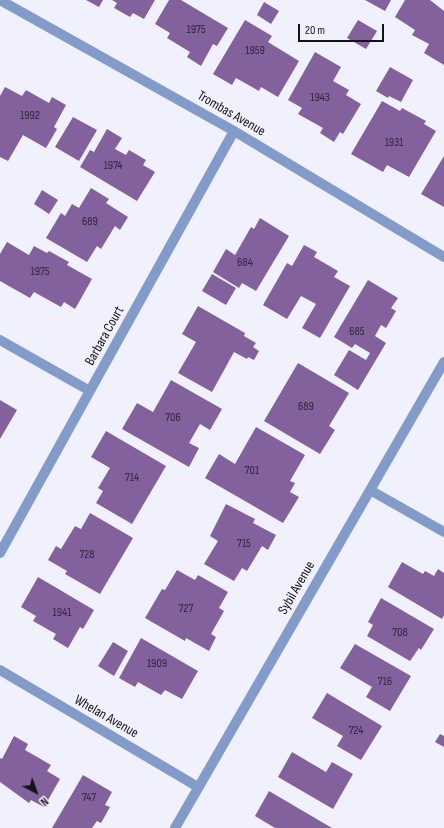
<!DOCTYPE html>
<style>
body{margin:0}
#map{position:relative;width:444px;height:828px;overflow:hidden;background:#f1f1fe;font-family:"Sofia Sans Condensed",sans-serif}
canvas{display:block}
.north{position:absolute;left:16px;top:772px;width:40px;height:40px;-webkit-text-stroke:3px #f1f1fe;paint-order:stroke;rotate:139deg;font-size:11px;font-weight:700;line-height:16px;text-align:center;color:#121217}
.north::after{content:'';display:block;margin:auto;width:14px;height:18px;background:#121217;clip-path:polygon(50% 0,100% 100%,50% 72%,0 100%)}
.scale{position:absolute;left:298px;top:24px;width:86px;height:18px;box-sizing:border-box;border:2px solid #121217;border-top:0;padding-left:5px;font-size:12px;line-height:14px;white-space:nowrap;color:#121217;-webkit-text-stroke:3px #f1f1fe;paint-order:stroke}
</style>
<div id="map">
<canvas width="444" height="828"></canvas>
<div class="north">N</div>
<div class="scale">20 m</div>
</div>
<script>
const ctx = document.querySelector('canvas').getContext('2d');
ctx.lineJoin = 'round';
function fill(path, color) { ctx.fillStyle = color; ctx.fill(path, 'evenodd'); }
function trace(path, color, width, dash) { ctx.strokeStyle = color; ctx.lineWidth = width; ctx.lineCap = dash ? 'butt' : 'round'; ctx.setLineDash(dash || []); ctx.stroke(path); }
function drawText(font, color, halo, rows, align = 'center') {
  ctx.font = font + ' "Sofia Sans Condensed",sans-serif'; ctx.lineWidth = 3; ctx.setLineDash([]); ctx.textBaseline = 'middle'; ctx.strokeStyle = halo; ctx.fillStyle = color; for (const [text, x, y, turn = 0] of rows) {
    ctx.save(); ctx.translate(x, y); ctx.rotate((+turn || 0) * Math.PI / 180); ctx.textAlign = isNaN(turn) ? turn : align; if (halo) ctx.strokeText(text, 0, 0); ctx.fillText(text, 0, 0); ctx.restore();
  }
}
const building = new Path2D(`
 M86,0h17l-4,7z
 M112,0h43l-11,19 -11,-6 -3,4 -16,-9 3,-5z
 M169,0h12l47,28 -11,18 -4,-2 -12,22 -14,-9 3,-5 -23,-14 3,-5 -15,-9z
 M365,0h26l-6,11z
 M405,0h25l14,11v54l-20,-12 5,-9 -17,-9 3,-5 -20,-13z
 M264,2l15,9 -8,13 -14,-9z
 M245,20l27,16 -4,6 31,19 -21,36 -17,-10 -2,4 -23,-13 -4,7 -19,-11z
 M358,20l19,11 -11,18 -19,-11z
 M315,52l26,15 -8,14 16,9 -3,5 15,9 -18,30 -3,-2 -6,10 -14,-9 3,-5 -25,-14 4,-6 -14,-8z
 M390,67l23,13 -12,22 -12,-6 -1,2 -12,-7z
 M5,87l17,9 4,-6 23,13 3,-6 14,8 -12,22 3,2 -11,19 -23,-13 -15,26 -8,-4v-61z
 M382,101l18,10 2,-3 24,13 -2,3 12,7 -27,46 -22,-12 -4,7 -32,-18z
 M73,117l24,13 -18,31 -24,-14z
 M107,129l15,9 -7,11 11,6 3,-5 17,10 -3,5 12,7 -18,29 -57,-34 10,-17 4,2z
 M444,156v51l-23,-13z
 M91,188l18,11 -3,4 22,14 -8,13 -5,-4 -14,23 -4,-3 -10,16 -41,-24 15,-25 4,3 7,-12 7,4z
 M42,190l16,10 -9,14 -15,-10z
 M260,218l29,18 -33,55 -14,-8 -3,5 -26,-16 13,-23 9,6 16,-28 3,2z
 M7,242l22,13 5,-9 13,7 2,-2 20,11 -2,3 25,14 -17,30 -11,-7 -3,5 -27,-15 -4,6 -30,-17v-27z
 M304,245l13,7 -3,5 24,14 -4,6 16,9 -30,52 -18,-10 14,-24 -15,-8 -14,23 -24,-14 24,-42 5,3z
 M212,274l24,14 -10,17 -24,-14z
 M368,280l30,18 -7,10 5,3 -10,17 -5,-3 -6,11 11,7 -28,47 -24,-15 15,-25 17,10 4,-7 -15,-9 -3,4 -18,-11z
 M198,306l47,27 -1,3 12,7 -3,4 6,4 -5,9 -6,-3 -1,2 -13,-7 -22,40 -34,-19 18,-31 -14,-8z
 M298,363l51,30 -20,33 6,4 -15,24 -56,-33z
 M171,380l51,29 -12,21 -10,-6 -11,19 10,5 -10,19 -67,-38 15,-26 16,9z
 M0,400l17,10 -17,29z
 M256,427l49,28 -15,26 5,2 -5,9 9,5 -16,26 -78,-45 14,-24 16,10z
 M106,431l60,35 -34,58 -36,-21 7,-12 -5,-3 12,-20 -19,-11z
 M226,504l29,15 -2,4 23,12 -8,15 -6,-4 -15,25 -5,-3 -8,13 -30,-17 14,-23 -8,-5z
 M90,513l43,25 -33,56 -35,-20 2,-3 -19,-11 8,-14 5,3 14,-23 6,3z
 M402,562l21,12 2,-3 9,5 4,-7 6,4v42l-2,4 -54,-32z
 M177,570l18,10 3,-5 30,17 -9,16 5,3 -13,23 5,3 -7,14 -23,-13 -1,3 -40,-23 17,-29 3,1z
 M38,577l56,33 -11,19 -3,-2 -12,21 -15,-9 3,-5 -23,-13 3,-5 -15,-9z
 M381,598l53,31 -13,21 -2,-2 -9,13 -43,-25 6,-11 -5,-3z
 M141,638l57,33 -16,28 -17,-9 -4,5 -23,-13 -3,5 -16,-9z
 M113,642l15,9 -14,25 -16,-10z
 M355,644l56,32 -21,35 -24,-14 6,-10 -32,-19z
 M327,693l55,33 -21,34 -24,-14 6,-10 -31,-18z
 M440,734l4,2v11l-9,-5z
 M14,736l14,8 -3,6 26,15 -4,6 13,8 -16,28 -13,-7 -2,3 -29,-21v-24l2,1z
 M292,752l34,20 6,-10 21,12 -20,35 -55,-32z
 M83,775l29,17 -7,13 5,2 -9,16 -4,-2 -5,7h-40z
 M269,791l63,37h-57l-20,-12z`);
const street = new Path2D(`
 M0,0l234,131 210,126
 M0,340l90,51
 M370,490l74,42
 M0,553l234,-422
 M0,670l198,117
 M175,828l269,-466`);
const numberNames = [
 ["1975",196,30],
 ["1959",255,51],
 ["1943",320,98],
 ["1992",30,116],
 ["1931",394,143],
 ["1974",113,166],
 ["689",90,222],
 ["684",245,263],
 ["1975",40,272],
 ["685",357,332],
 ["689",306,407],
 ["706",173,418],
 ["701",252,471],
 ["714",132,478],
 ["715",244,544],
 ["728",87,555],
 ["727",186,609],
 ["1941",62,613],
 ["708",400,633],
 ["1909",157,664],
 ["716",385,682],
 ["724",356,731],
 ["747",89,798]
];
const streetNames = [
 ["Trombas Avenue",231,114,30],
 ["Barbara Court",105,336,-61],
 ["Sybil Avenue",297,588,-60],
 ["Whelan Avenue",106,717,30]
];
fill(building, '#83619d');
trace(street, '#839bc8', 10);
drawText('12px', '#2e2638', null, numberNames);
drawText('14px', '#121217', '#f1f1fe', streetNames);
</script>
